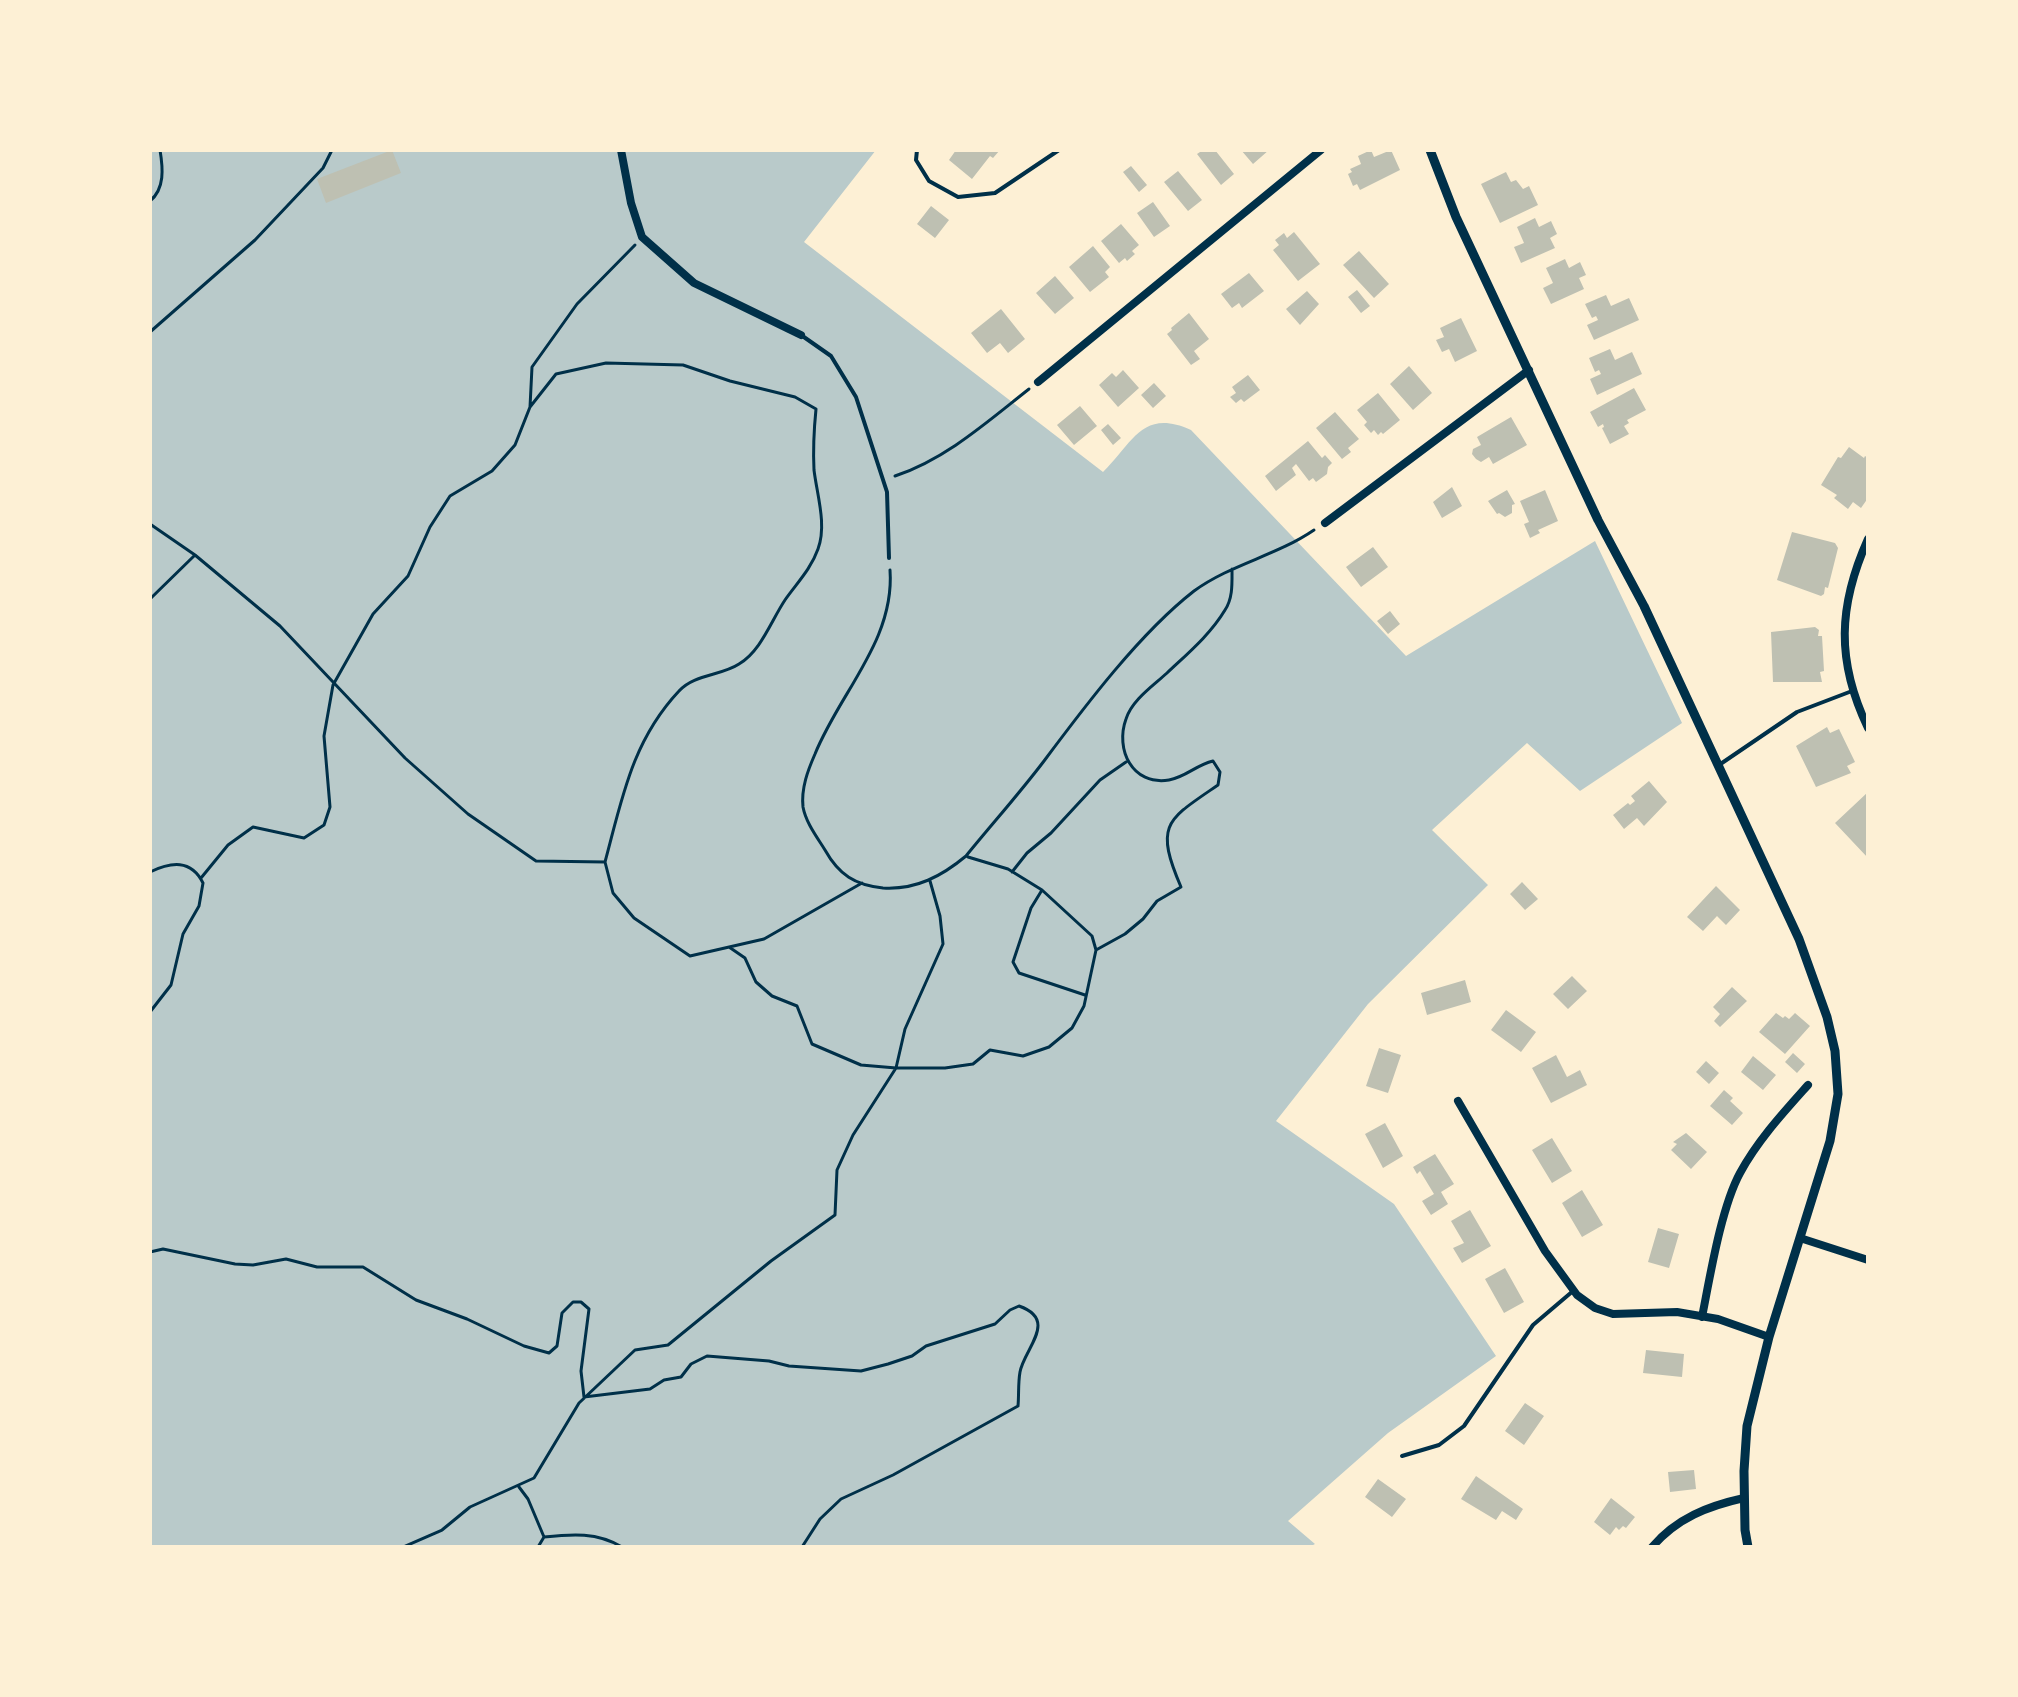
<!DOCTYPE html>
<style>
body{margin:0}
#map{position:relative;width:2018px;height:1697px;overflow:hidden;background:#fdf0d5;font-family:Commissioner,sans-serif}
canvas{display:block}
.frame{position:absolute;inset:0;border:152px solid #fdf0d5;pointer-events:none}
</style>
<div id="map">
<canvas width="2018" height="1697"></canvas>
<div class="frame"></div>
</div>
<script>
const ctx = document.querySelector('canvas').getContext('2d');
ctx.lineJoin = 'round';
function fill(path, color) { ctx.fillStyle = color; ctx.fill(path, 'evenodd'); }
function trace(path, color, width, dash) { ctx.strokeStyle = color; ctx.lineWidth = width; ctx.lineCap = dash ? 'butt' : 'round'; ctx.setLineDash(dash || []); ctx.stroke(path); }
const green = new Path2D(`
 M150,150h726l-72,92 299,230c30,-29 39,-64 88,-42l215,226 189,-115 87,182 -102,68 -53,-48 -95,87 56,55 -120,119 -92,117 118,83 102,152 -108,77 -100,88 27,23 -6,3h-1159z`);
const building = new Path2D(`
 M392,150l9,23 -75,30 -9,-24z
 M956,150h44l-7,8 -3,-2 -18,23 -23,-19z
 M1203,150h12l19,24 -13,11 -24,-31z
 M1241,150h28l-16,14z
 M1371,150l3,7 17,-7 9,20 -40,20 -3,-6 -4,2 -5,-12 4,-2 -2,-3 11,-5 -3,-8z
 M1131,166l16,19 -8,7 -16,-20z
 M1178,171l24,29 -14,11 -24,-29z
 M1506,172l5,10 5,-2 7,9 6,-3 9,19 -38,18 -19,-39z
 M1153,202l17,24 -16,11 -17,-24z
 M931,206l18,14 -14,18 -18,-14z
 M1535,218l4,9 12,-6 6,13 -7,4 5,10 -34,15 -7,-16 10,-4 -7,-16z
 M1121,224l18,21 -7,6 3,3 -8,7 -2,-3 -6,5 -18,-22z
 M1294,232l26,32 -22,17 -25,-31 6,-5 -4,-5 9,-7 3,5z
 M1093,246l17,21 -5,5 4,5 -19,15 -21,-25z
 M1359,251l30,33 -15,14 -31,-33z
 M1565,259l4,9 11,-6 6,13 -7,3 5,11 -33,15 -8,-16 10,-5 -7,-15z
 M1249,273l15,18 -22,17 -3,-5 -7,5 -11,-14z
 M1055,276l19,22 -19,16 -19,-21z
 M1357,290l13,16 -9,7 -13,-16z
 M1307,291l12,13 -19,21 -14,-16z
 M1606,295l5,11 18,-8 10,22 -45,20 -7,-15 11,-5 -2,-4 -4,2 -7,-14z
 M1001,309l24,30 -17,14 -8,-10 -13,10 -16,-20z
 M1189,313l20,26 -15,12 6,8 -9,6 -24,-31 5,-4 -1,-2z
 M1461,318l16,33 -22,11 -6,-13 -7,3 -6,-12 8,-3 -4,-9z
 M1610,349l5,11 17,-8 10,22 -45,21 -7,-16 11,-5 -2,-4 -4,2 -6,-14z
 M1409,366l23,27 -19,17 -23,-26z
 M1123,370l16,18 -21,19 -19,-22 13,-12 4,4z
 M1248,375l12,15 -16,12 -3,-3 -5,4 -6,-6 6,-4 -4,-6z
 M1154,383l12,13 -13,12 -12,-13z
 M1634,388l12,22 -19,10 2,3 -5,3 5,8 -19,10 -8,-16 2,-1 -1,-3 -5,3 -8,-15z
 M1378,393l22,27 -17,14 -2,-2 -3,3 -4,-5 -3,3 -7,-8 3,-3 -10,-12z
 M1080,406l17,20 -23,19 -17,-20z
 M1335,412l24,27 -11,9 3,4 -9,7 -26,-31z
 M1511,417l16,28 -34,19 -4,-7 -8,5 -5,-3 -4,-5 1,-5 8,-4 -4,-8z
 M1108,424l13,14 -8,7 -12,-15z
 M1308,441l14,17 3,-3 7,8 -4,4 -1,7 -11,8 -3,-4 -4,3 -13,-17 -4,4 4,7 -20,16 -11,-15z
 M1849,447l15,11 1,-2 3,2v40l-7,10 -8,-6 -5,7 -14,-11 3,-3 -16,-10 17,-28 3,1z
 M1452,487l10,19 -20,12 -9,-16z
 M1507,490l8,14 -3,1v8l-7,4 -6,-4 -2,1 -9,-13z
 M1545,490l13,31 -20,9 2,3 -10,5 -6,-14 5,-2 -9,-21z
 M1792,532l43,11 3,5 -10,40 -3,-1 -1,7 -3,2 -44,-16z
 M1373,547l15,20 -27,20 -15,-20z
 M1390,611l10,13 -12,10 -11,-13z
 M1815,627l4,3 -1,6h4l2,35 -4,1 2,10h-49l-2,-50z
 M1827,727l3,6 9,-4 16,33 -8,4 4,7 -35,14 -20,-41z
 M1649,781l18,21 -23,24 -7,-8 -13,11 -11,-14 15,-12 2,2 5,-4 -4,-5z
 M1868,792v66l-33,-35z
 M1522,882l16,17 -13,11 -15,-16z
 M1716,886l24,24 -14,15 -9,-9 -14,15 -16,-14z
 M1572,976l15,15 -19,18 -15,-15z
 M1465,980l6,22 -44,13 -6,-22z
 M1732,987l15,14 -27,26 -6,-6 6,-7 -7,-7z
 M1506,1010l30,22 -15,20 -30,-22z
 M1776,1013l7,5 2,-2 4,3 6,-6 15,13 -25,28 -26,-22z
 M1379,1048l22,7 -13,38 -22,-7z
 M1793,1053l12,11 -8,9 -12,-11z
 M1556,1055l11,22 13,-7 7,15 -36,18 -19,-35z
 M1753,1056l23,19 -13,15 -22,-18z
 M1706,1061l13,12 -10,11 -13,-12z
 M1724,1090l9,8 -3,3 13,12 -11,12 -22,-19z
 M1385,1123l18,33 -20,12 -18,-34z
 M1686,1133l21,19 -16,17 -20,-19 6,-6 -4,-2z
 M1552,1138l20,33 -20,12 -20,-33z
 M1435,1154l19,30 -13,8 7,12 -17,11 -9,-14 12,-7 -14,-23 -3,3 -4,-7z
 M1582,1190l21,35 -21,12 -20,-34z
 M1470,1210l21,36 -29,17 -9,-15 11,-5 -13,-22z
 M1658,1228l21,6 -10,34 -21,-6z
 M1505,1268l19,34 -20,11 -19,-34z
 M1646,1350l38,4 -2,23 -39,-4z
 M1525,1403l19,13 -20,29 -19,-14z
 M1694,1470l2,19 -26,3 -2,-20z
 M1476,1476l47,33 -7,11 -14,-9 -6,9 -35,-21z
 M1378,1479l28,20 -14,18 -27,-20z
 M1611,1498l24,19 -9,11 -3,-2 -4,4 -3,-3 -6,8 -16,-13z`);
const path = new Path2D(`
 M150,201c15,-12 13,-33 10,-51
 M150,332l105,-92 68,-72 9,-18
 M530,407l2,-40 45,-63 58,-59
 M895,476c51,-17 92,-54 134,-87
 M150,524l45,31 85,71 125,132 63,56 68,47 69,1 8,31 21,25 56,38 74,-17 98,-56
 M890,570c5,70 -50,122 -75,184 -7,16 -14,34 -12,53 3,16 14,30 22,43 14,25 30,35 58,38 33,2 59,-12 83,-32 26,-32 53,-62 78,-95 41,-55 96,-128 150,-170 37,-27 82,-35 120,-61
 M150,599l45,-44
 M150,872c21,-10 41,-13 53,11l-4,23 -16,28 -12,51 -21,27
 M1012,872l15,-19 24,-20 49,-53 26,-18
 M201,878l27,-33 25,-18 51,11 20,-13 6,-18 -6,-71 9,-51 40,-71 35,-38 22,-49 20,-31 42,-25 23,-26 15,-38 26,-33 50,-11 77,2 47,16 65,16 21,12c-2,20 -3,41 -2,61 3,25 13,55 4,79 -7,20 -21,34 -33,51 -14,21 -24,51 -46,64 -18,12 -45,10 -60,27 -47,50 -57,108 -74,171
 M1042,890l-11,18 -18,54 6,11 66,22
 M729,947l16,11 11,24 16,14 25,10 15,38 49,21 35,3h49l28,-4 17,-14 33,6 26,-9 23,-19 12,-22 12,-56 -4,-14 -50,-46 -34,-21 -40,-12
 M1096,950l29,-16 18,-15 14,-18 24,-14c-27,-63 -14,-67 37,-102l2,-13 -7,-11c-17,4 -27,16 -44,19 -37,6 -54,-31 -43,-61 6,-19 27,-33 41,-46 20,-19 43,-38 58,-63 8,-12 7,-27 7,-41
 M150,1252l13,-3 72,15 18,1 33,-6 31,8h46l53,33 51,19 57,27 25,7 8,-7 5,-33 11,-11h8l8,7 -8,62 3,26
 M584,1397l66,-8 14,-9 17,-3 10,-13 16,-8 62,5 20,5 72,5 27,-7 24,-8 14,-10 69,-22 15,-14 9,-4c40,14 5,43 1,66 -2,11 -1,23 -2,34l-125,69 -52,24 -21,20 -18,28
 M519,1487l9,12 16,38
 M403,1547l39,-17 28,-23 64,-29 45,-75 56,-53 33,-5 103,-84 64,-46 2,-45 16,-35 43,-67 9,-39 38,-85 -3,-28 -10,-35
 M538,1547l6,-10c28,-3 53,-5 78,10`);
const service = new Path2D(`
 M917,150l-1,10 13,21 29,16 37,-4 64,-43
 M801,335l30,21 25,41 31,95 2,66
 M1719,765l78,-53 55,-21
 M1402,1456l37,-11 25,-19 69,-101 40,-34`);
const minor = new Path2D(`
 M621,150l10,53 11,34 52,46 107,52
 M1038,382l283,-232
 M1325,523l204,-153
 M1868,539c-30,67 -32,122 0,189
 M1458,1101l87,150 32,44 18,13 18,6 64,-2 41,7 51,18
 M1800,1238l68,22
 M1702,1317c8,-40 19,-109 38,-144 18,-33 43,-60 68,-88
 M1652,1547c25,-29 56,-41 92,-49`);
const tertiary = new Path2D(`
 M1430,150l26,67 142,303 46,86 155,333 28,78 8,34 3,43 -8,47 -61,196 -22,89 -3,45 1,59 3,17`);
fill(green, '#b9caca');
fill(building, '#bec0b2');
trace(path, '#003049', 3);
trace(service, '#003049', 4);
trace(minor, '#003049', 8);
trace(tertiary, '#003049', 9);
</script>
